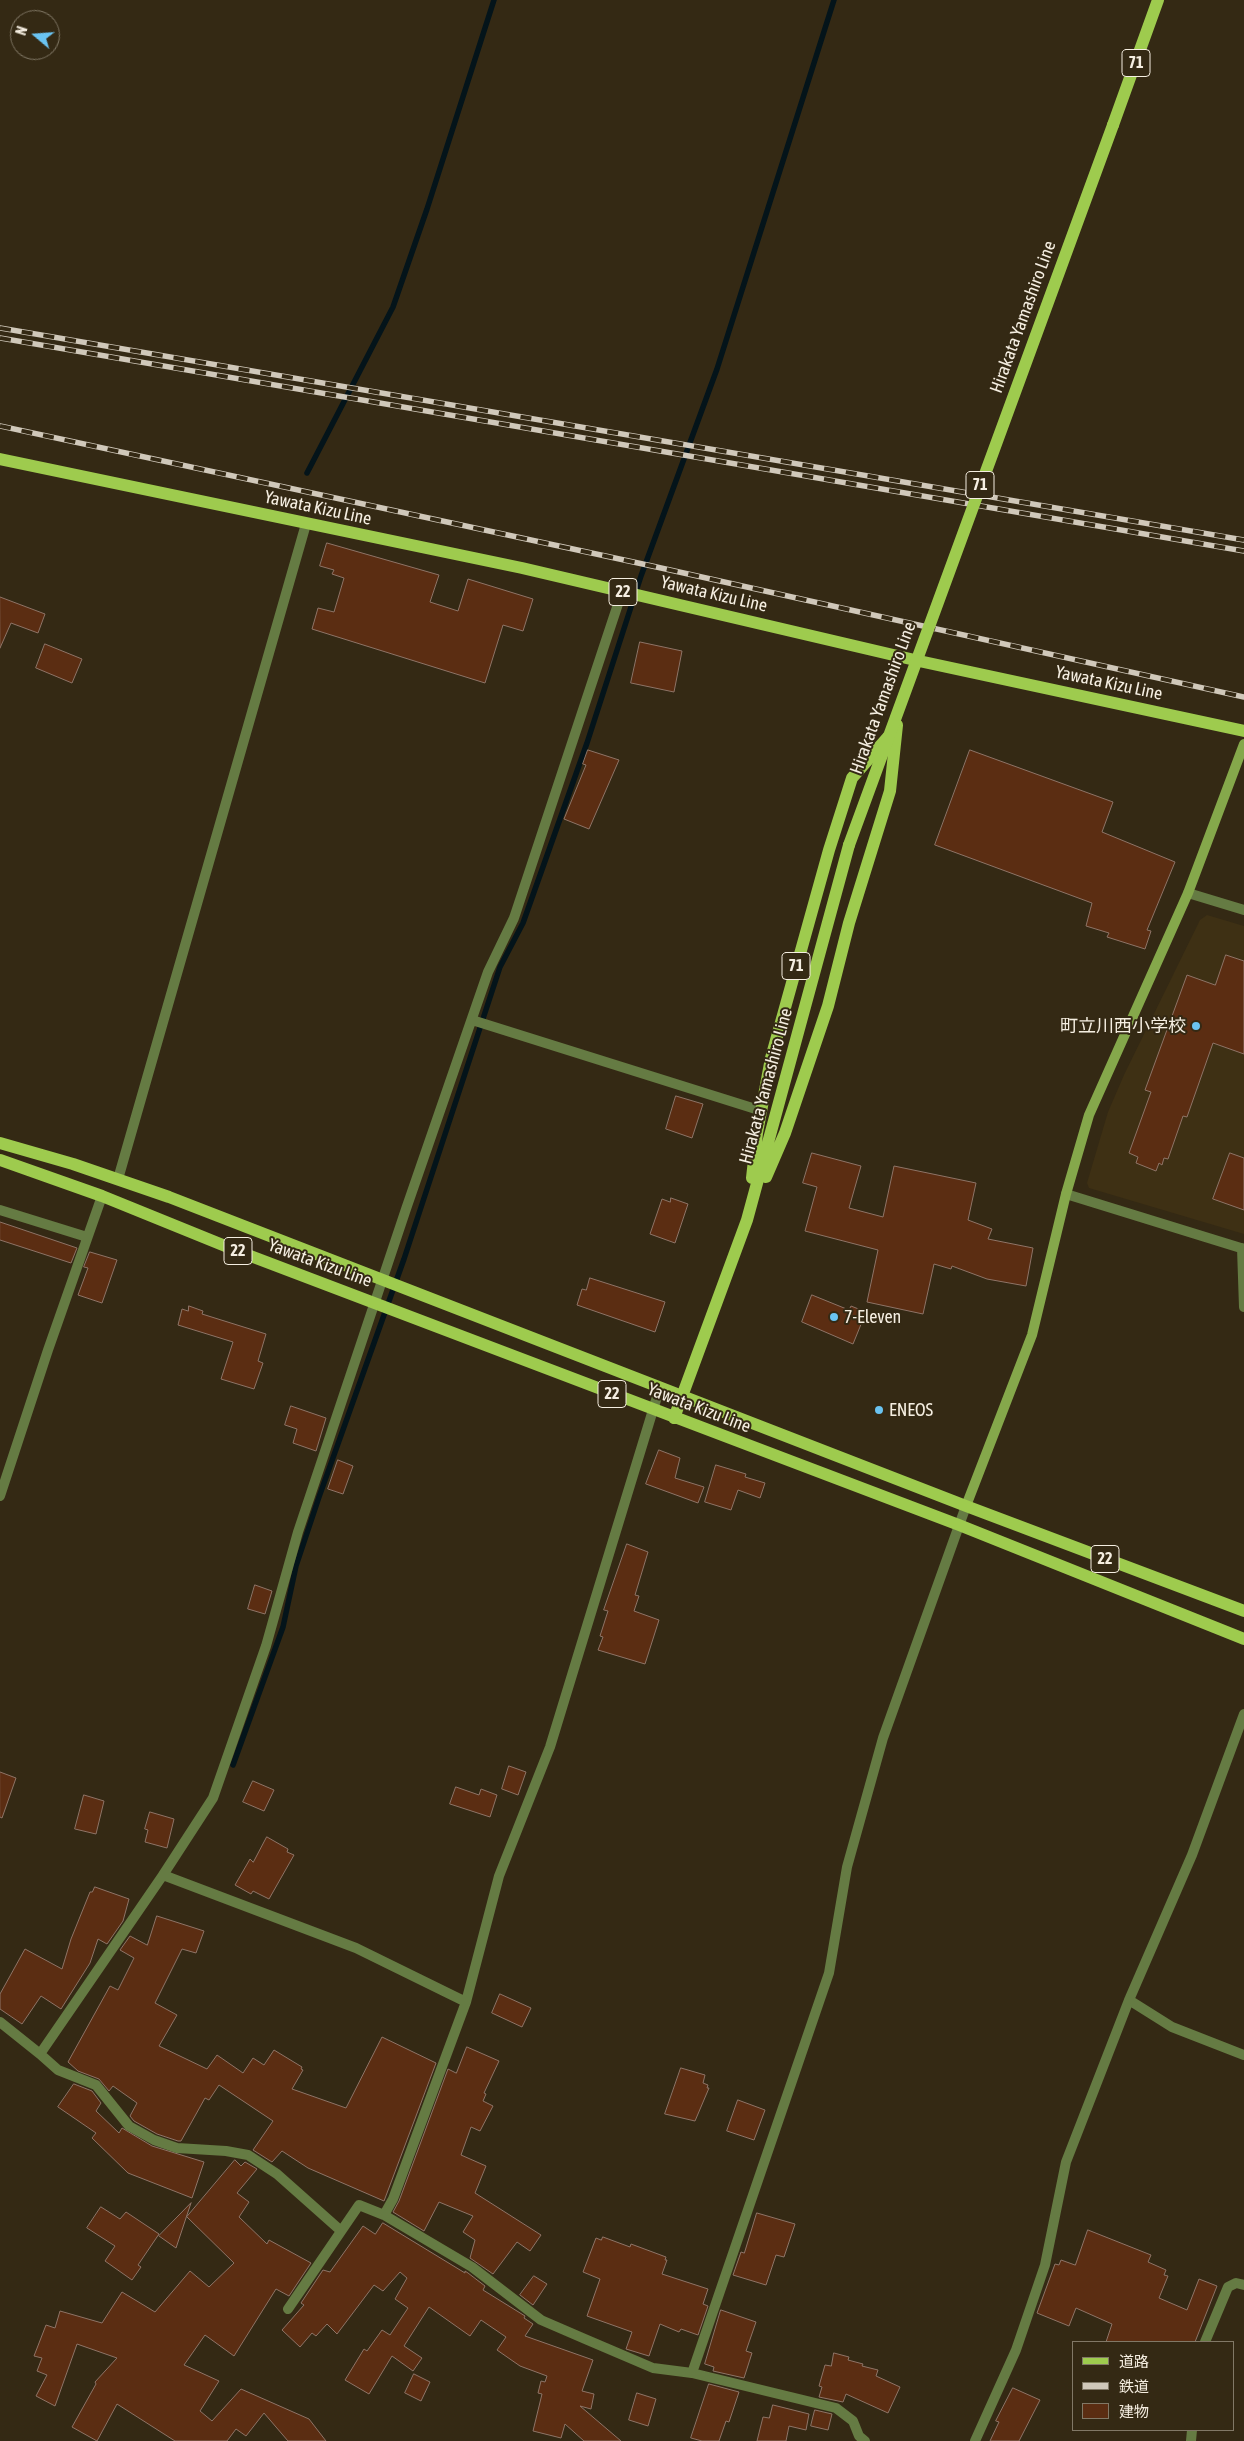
<!DOCTYPE html>
<meta charset="utf-8">
<style>
body{margin:0}
#map{position:relative;width:1244px;height:2441px;overflow:hidden;background:#342914;font-family:"Asap Condensed","Noto Sans JP",sans-serif}
canvas{display:block}
.legend{position:absolute;left:1072px;top:2341px;width:162px;height:90px;box-sizing:border-box;background:#342914;border:1px solid #817866;margin:0;padding:6px 9px;list-style:none;font-size:15px;color:#f5eee1}
.legend li{display:flex;align-items:center;gap:10px;height:25px}
.legend b{width:25px;border:1px solid #817866}
.north{position:absolute;left:10px;top:10px;width:50px;height:50px;box-sizing:border-box;background:#342914;border:1px solid #817866;border-radius:50%;rotate:288deg;font-size:14px;font-weight:700;line-height:20px;text-align:center;color:#f5eee1}
.north::after{content:'';display:block;margin:auto;width:18px;height:22px;background:#6ac3f1;clip-path:polygon(50% 0,100% 100%,50% 72%,0 100%)}
</style>
<div id="map">
<canvas width="1244" height="2441"></canvas>
<ul class="legend">
<li><b style="height:6px;background:#9ecb4e"></b>道路</li>
<li><b style="height:6px;background:#d0c8ba"></b>鉄道</li>
<li><b style="height:14px;background:#5b2d12"></b>建物</li>
</ul>
<div class="north">N</div>
</div>
<script>
const ctx = document.querySelector('canvas').getContext('2d');
ctx.lineJoin = 'round';
function fill(path, color) { ctx.fillStyle = color; ctx.fill(path, 'evenodd'); }
function trace(path, color, width, dash) { ctx.strokeStyle = color; ctx.lineWidth = width; ctx.lineCap = dash ? 'butt' : 'round'; ctx.setLineDash(dash || []); ctx.stroke(path); }
function drawText(font, color, halo, rows, align = 'center') {
  ctx.font = font + ' "Asap Condensed","Noto Sans JP",sans-serif'; ctx.lineWidth = 4; ctx.setLineDash([]); ctx.textBaseline = 'middle'; ctx.strokeStyle = halo; ctx.fillStyle = color; for (const [text, x, y, turn = 0] of rows) {
    ctx.save(); ctx.translate(x, y); ctx.rotate((+turn || 0) * Math.PI / 180); ctx.textAlign = isNaN(turn) ? turn : align; if (halo) ctx.strokeText(text, 0, 0); ctx.fillText(text, 0, 0); ctx.restore();
  }
}
const built = new Path2D(`
 M1207,915l37,11v308l-155,-46 -2,-5 21,-71 16,-37 76,-155z`);
const stream = new Path2D(`
 M307,473l86,-166 34,-98 67,-209
 M233,1765l50,-138 13,-61 23,-69 85,-238 96,-292 23,-44 64,-180 54,-167 76,-207 117,-369`);
const building = new Path2D(`
 M327,543l112,32 -9,27 28,9 10,-32 65,20 -10,32 -20,-6 -18,58 -173,-54 6,-21 16,4 10,-34 -12,-4 2,-4 -14,-4z
 M0,597l45,17 -7,19 -27,-10 -11,25z
 M640,642l42,9 -8,41 -43,-9z
 M45,644l37,15 -10,24 -36,-15z
 M588,750l31,10 -30,69 -25,-10 22,-54 -3,-1z
 M970,750l143,52 -11,30 73,30 -28,68 4,1 -6,18 -38,-12 2,-4 -23,-7 6,-23 -157,-58z
 M1226,955l18,6v93l-31,-11 -26,74 -4,-1 -15,43 -4,-1 -2,7 -3,-2 -3,8 -20,-8 2,-6 -9,-4 22,-61 -6,-2 42,-115 28,10z
 M676,1096l27,8 -11,34 -26,-9z
 M812,1153l49,13 -12,42 34,9 11,-51 82,17 -8,37 24,9 -4,10 45,9 -7,38 -39,-7 -35,-13 -1,3 -17,-5 -11,50 -56,-12 11,-52 -73,-19 12,-44 -14,-4z
 M1230,1153l14,5v52l-31,-11z
 M671,1198l17,6 -13,39 -25,-9 12,-35 8,3z
 M0,1222l77,26 -6,15 -71,-23z
 M90,1252l27,8 -15,43 -24,-8 10,-27 -4,-1z
 M590,1278l75,24 -10,30 -78,-27 5,-16 4,1z
 M812,1295l37,15 2,-4 15,6 -13,32 -51,-22z
 M189,1306l14,5 -1,3 64,20 -8,27 5,2 -9,26 -33,-10 12,-37 -55,-17 4,-16 6,2z
 M291,1406l35,12 -10,33 -23,-8 4,-14 -12,-4z
 M659,1450l21,8 -5,20 29,9 -6,16 -52,-19z
 M338,1460l15,6 -10,28 -15,-5z
 M716,1465l30,9 -1,3 20,6 -5,15 -22,-8 -7,20 -26,-8z
 M627,1544l21,8 -13,43 4,1 -5,15 25,9 -14,44 -47,-14 5,-13 -3,-1 8,-25 -4,-1z
 M255,1585l17,6 -7,23 -17,-5z
 M509,1766l17,6 -8,23 -16,-6z
 M0,1772l16,6 -14,40 -2,-1z
 M253,1781l21,9 -10,21 -21,-9z
 M456,1787l23,8 2,-6 16,6 -7,22 -40,-13z
 M84,1795l20,6 -8,33 -21,-5z
 M150,1812l24,7 -7,29 -22,-6 3,-12 -3,-1z
 M267,1837l21,12 -1,3 7,3 -25,44 -16,-8 -2,3 -16,-9 15,-26 3,3z
 M95,1887l34,12 -6,22 -16,23 -9,-5 -8,24 -29,46 -20,-13 -19,28 -22,-15v-15l25,-45 37,20 9,-30 19,-47h2z
 M157,1916l47,15 -8,22 -14,-4 -27,54 22,12 -18,31 48,23 10,-14 26,18 10,-15 11,7 10,-15 28,17 -1,2 2,1 -11,19 54,19 36,-71 54,26 -52,138 -76,-33 -26,-17 -10,11 -19,-12 20,-29 -54,-36 -10,15 -4,-2 -24,43h-3l-21,-7 -23,-13 -4,-5 7,-13 -24,-17 -4,5 -10,-12 -21,-8 -10,-9 42,-76 8,4 16,-32 -14,-8 10,-14 17,9z
 M500,1994l31,14 -9,19 -30,-14z
 M467,2047l32,14 -15,32 2,1 -3,7 10,5 -13,25 -9,-4 -10,28 25,11 -11,27 66,42 -11,16 -13,-9 -24,32 -23,-16 5,-18 -12,-8 10,-16 -34,-14 -15,29 -31,-19 6,-11 49,-132 8,4z
 M681,2068l24,7 -2,8 5,2 -1,3h2l-14,33 -30,-7z
 M74,2084l18,7 9,12 -5,8 23,22 3,-5 30,18 52,16 -12,36 -64,-25 -36,-35 4,-5 -38,-26z
 M738,2100l27,10 -11,30 -27,-9z
 M235,2160l6,6 4,-4 12,7 -20,24 12,9 -10,15 28,27 2,-4 42,23 -22,33 -13,-7 -42,67 -29,-21 -21,30 35,16 -19,30 12,10 29,-32 68,30 17,22h-38l-24,-28 -18,23 -10,-7 -9,12h-52l-58,-37 -20,37 -25,-14 24,-43 -1,-2 22,-24 -40,-14 -22,62 -19,-10 11,-21 -10,-4 5,-13 -8,-2 12,-31 9,3 5,-17 42,12 20,-31 33,20 35,-41 19,16 25,-24 -47,-46z
 M191,2203l-15,45 -17,-12z
 M101,2207l19,12 6,-7 33,22 -21,31 3,2 -9,13 -27,-19 10,-15 -28,-18z
 M757,2213l38,11 -11,33 -8,-2 -10,30 -33,-10 8,-23 3,1z
 M383,2223l82,50v-2l3,2 17,13 -2,4 42,26 -1,2 9,6 -8,12 68,24 -11,31 12,3 -3,15 -11,-3 41,35h-37l-19,-17 -4,14 -28,-7 9,-37 -4,-1 3,-12 4,1 2,-6 -27,-10 -23,-16 9,-13 -25,-17 -11,16 -41,-29 -25,39 18,12 -9,13 -21,-15 -23,38 -24,-14 19,-31 3,2 15,-21 8,5 18,-27 -13,-9 12,-21 -7,-6 -17,19 -9,-6 -37,49 -10,-10 -11,12 -4,-3 -12,14 -18,-17 22,-25 -3,-2 22,-33 7,2 33,-46 12,8z
 M1088,2230l63,25 -3,7 18,8 -2,5 4,1 -9,22 28,12 12,-31 18,7 -22,56h-89l6,-18 -36,-16 -7,18 -32,-13 18,-49 4,1 2,-5 14,5z
 M603,2237l27,10 1,-3 35,13 -1,3h2l-5,14 46,15 -5,15 5,2 -10,29 -17,-6 -2,3 -19,-8 -11,32 -23,-7 6,-17 -45,-16 13,-37 -17,-7 13,-34 5,2z
 M534,2276l13,8 -14,21 -13,-10z
 M721,2310l35,12 -10,29 6,2 -8,25 -31,-7 1,-4 -9,-3z
 M834,2353l15,4 -1,3 15,4 -1,2 16,4 -2,6 24,11 -12,26 -42,-19 -3,8 -24,-5 3,-10 -3,-1 6,-21 6,1z
 M414,2374l16,8 -9,19 -16,-8z
 M709,2384l30,8 -10,30 -3,-1 -7,20h-17l-11,-3z
 M1013,2388l27,12 -21,41h-29l9,-19 -3,-1z
 M637,2393l19,6 -8,27 -19,-6z
 M773,2405l36,9 -3,16 -17,-4 -3,15h-29l6,-24 6,1z
 M815,2410l17,4 -4,16 -17,-4z`);
const street = new Path2D(`
 M1188,893l56,17
 M472,1020l290,91
 M118,1179l188,-655
 M1066,1194l178,55
 M0,1210l87,27
 M1242,1248l2,59
 M0,1496l48,-146 54,-154
 M163,1875l50,-77 53,-152 32,-114 108,-323 82,-237 26,-54 108,-326
 M1129,2000l43,27 72,28
 M0,2022l40,32
 M384,2215l88,52 69,53 44,19 68,29 39,5 144,35 17,13 6,15 6,5
 M340,2230l-63,-56 -29,-19 -22,-4 -49,-3 -23,-8 -25,-14 -33,-41 -38,-15 -18,-16 123,-179 193,73 110,54
 M288,2309l71,-104 25,10 9,-16 73,-197 33,-126 51,-129 110,-360
 M1205,2342l23,-55 8,-4 8,2
 M692,2373l137,-400 18,-106 36,-129 83,-232
 M975,2441l41,-91 29,-85 21,-103 63,-162 63,-145 52,-141
 M1191,2441l1,-11`);
const secondary = new Path2D(`
 M966,1506l66,-171 34,-141 23,-79 99,-222 56,-149`);
const primary = new Path2D(`
 M1113,125l45,-125
 M0,459l522,109 397,93 325,70
 M0,1143l73,21 96,33 797,309 278,105
 M0,1160l102,36 138,56 719,273 285,114
 M766,1177l19,-44 43,-127 21,-83 41,-132 7,-66
 M752,1178l5,-45 14,-75 58,-208 23,-72 36,-41
 M674,1418l73,-198 102,-375`);
const rail = new Path2D(`
 M0,328l1244,212
 M0,338l1244,213
 M0,426l652,140 592,131`);
const primaryBridge = new Path2D(`
 M849,845l264,-720`);
const markers = [
 [1196,1026,5,"#6ac3f1"],
 [834,1317,5,"#6ac3f1"],
 [879,1410,5,"#6ac3f1"]
];
const shields = [
 [1136,63,28],
 [980,485,28],
 [623,592,28],
 [796,966,28],
 [238,1251,28],
 [612,1394,28],
 [1105,1559,28]
];
const shieldNames = [
 ["71",1136,63],
 ["71",980,485],
 ["22",623,592],
 ["71",796,966],
 ["22",238,1251],
 ["22",612,1394],
 ["22",1105,1559]
];
const streetNames = [
 ["Hirakata Yamashiro Line",1023,317,-70],
 ["Yawata Kizu Line",318,508,12],
 ["Yawata Kizu Line",714,594,13],
 ["Yawata Kizu Line",1109,683,12],
 ["Hirakata Yamashiro Line",883,698,-70],
 ["Hirakata Yamashiro Line",766,1086,-75],
 ["Yawata Kizu Line",320,1263,20],
 ["Yawata Kizu Line",699,1408,21]
];
const poiNames = [
 ["町立川西小学校",1186,1026,"right"],
 ["7-Eleven",844,1317],
 ["ENEOS",889,1410]
];
fill(built, '#3e3014');
trace(stream, '#04141a', 5.5);
fill(building, '#5b2d12');
trace(building, '#8e7467', 1);
trace(street, '#657b43', 10);
trace(secondary, '#85a84b', 10);
trace(primary, '#9ecb4e', 12);
trace(rail, '#d0c8ba', 5.5);
trace(rail, '#342914', 4, [11]);
trace(primaryBridge, '#9ecb4e', 12);
for (const [x, y, r, color] of markers) { const dot = new Path2D(); dot.arc(x, y, r, 0, 2 * Math.PI); ctx.fillStyle = color; ctx.fill(dot); trace(dot, '#342914', 2); }
for (const [x, y, w] of shields) { const box = new Path2D(); box.roundRect(x - w / 2, y - 13.5, w, 27, 4); ctx.fillStyle = '#342914'; ctx.fill(box); trace(box, '#f5eee1', 1); }
drawText('bold 16px', '#f5eee1', null, shieldNames);
drawText('18px', '#f5eee1', '#342914', streetNames);
drawText('18px', '#f5eee1', '#342914', poiNames, 'left');
</script>
